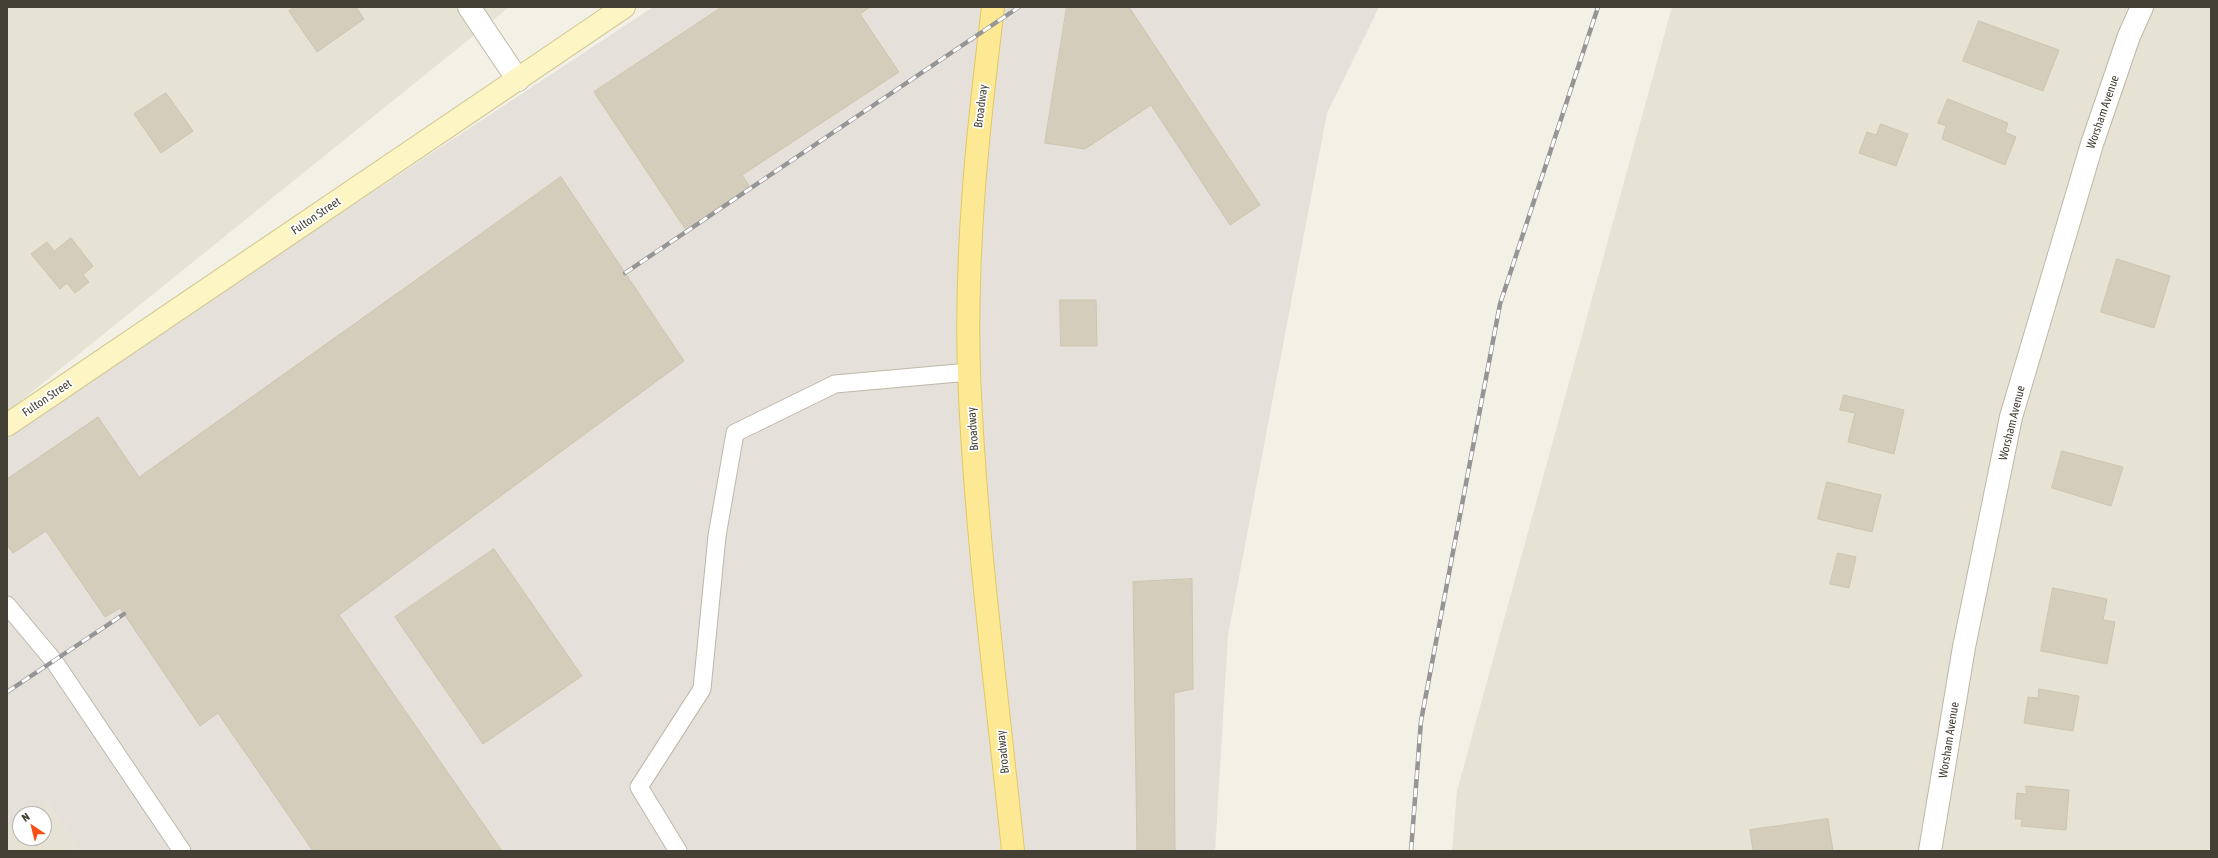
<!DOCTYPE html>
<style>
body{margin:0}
#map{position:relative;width:2218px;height:858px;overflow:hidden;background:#f3f0e5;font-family:"Asap Condensed",sans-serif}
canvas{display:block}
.frame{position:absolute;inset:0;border:8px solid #454035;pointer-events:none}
.north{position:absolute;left:12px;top:806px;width:40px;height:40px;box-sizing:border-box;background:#fff;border:1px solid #b5b3ae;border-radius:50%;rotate:325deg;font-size:11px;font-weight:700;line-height:16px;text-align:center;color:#454035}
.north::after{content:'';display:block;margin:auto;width:14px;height:18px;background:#f84f17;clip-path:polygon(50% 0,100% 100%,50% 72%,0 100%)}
</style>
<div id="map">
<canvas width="2218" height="858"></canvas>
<div class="frame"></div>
<div class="north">N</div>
</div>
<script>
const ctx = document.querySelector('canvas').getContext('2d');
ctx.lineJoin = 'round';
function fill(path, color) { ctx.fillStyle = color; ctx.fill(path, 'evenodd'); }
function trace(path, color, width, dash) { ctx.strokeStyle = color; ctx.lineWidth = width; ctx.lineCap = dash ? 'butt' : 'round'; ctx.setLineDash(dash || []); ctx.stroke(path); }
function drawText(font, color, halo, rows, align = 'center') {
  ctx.font = font + ' "Asap Condensed",sans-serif'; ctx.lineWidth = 3.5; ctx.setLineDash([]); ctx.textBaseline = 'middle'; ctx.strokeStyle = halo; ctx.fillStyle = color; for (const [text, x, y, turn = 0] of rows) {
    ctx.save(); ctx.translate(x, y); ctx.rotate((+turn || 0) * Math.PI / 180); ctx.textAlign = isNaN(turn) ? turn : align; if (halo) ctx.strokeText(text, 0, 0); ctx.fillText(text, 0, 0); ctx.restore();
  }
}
const residential = new Path2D(`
 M7,7h502l-502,405z
 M1672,7h539v844h-759l5,-60z
 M7,744l40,58 33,49h-73zM20,814h24v24h-24z`);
const industrial = new Path2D(`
 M653,7h726l-52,106 -99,522 -13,216h-1135l-33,-49 -17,12h-10v7l-13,10v-397z`);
const building = new Path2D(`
 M295,7h61l8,12 -47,33 -28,-41z
 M722,7h148l-10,7 39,58 -157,103 8,12 -64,43 -92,-138z
 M1067,7h62l131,198 -30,20 -79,-120 -66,44 -40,-6z
 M1979,21l80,29 -16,41 -80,-30z
 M166,93l27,38 -32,22 -27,-39z
 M1948,99l60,24 -3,9 11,5 -11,28 -63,-26 4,-13 -8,-3z
 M1881,124l27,10 -12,32 -37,-13 8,-21 9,3z
 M561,177l123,184 -345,254 163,236h-189l-95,-138 -18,13 -80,-118 -15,9 -59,-86 -33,22 -6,-8v-66l91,-62 41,60z
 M71,238l22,28 -10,9 6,7 -14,11 -8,-10 -7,6 -29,-35 16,-12 7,9z
 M2117,259l53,17 -16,52 -53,-16z
 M1060,300h36l1,46h-36z
 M1844,395l60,15 -10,44 -46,-12 7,-29 -15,-3z
 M2062,451l61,16 -12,39 -59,-18z
 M1827,482l54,13 -9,37 -54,-13z
 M494,549l88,127 -99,68 -88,-127z
 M1838,553l18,4 -7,31 -19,-4z
 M1192,579l1,110 -19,4 1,158h-38l-4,-269z
 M2053,588l54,11 -4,21 12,2 -8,42 -66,-13z
 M2039,689l40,7 -6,35 -49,-8 4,-26 10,1z
 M2026,786l43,4 -3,40 -45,-4 1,-7h-7l2,-26 9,1z
 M1828,819l5,32h-80l-3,-21z`);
const lane = new Path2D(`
 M7,605l47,56 128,190
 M678,851l-39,-64 63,-98 15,-153 18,-103 100,-49 134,-12`);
const street = new Path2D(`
 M469,7l49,73
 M1930,851l34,-204 47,-230 81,-273 37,-108 13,-29`);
const secondary = new Path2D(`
 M7,425l617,-418`);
const primary = new Path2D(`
 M993,7c-15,122 -28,242 -24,365 6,160 28,320 44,479`);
const rail = new Path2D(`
 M625,273l394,-266
 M7,692l117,-78
 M1411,851l10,-130 79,-417 98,-297`);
const streetNames = [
 ["Broadway",981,106,-83],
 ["Worsham Avenue",2103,112,-71],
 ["Fulton Street",316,216,-34],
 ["Fulton Street",47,398,-34],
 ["Worsham Avenue",2012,423,-76],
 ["Broadway",973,429,-94],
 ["Worsham Avenue",1949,740,-81],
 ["Broadway",1003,752,-96]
];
fill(residential, '#e6e2d4');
fill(industrial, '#e5e1da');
fill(building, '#d4cdbb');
trace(building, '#cfc5ae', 1);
trace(lane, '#beb8a8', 19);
trace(street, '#beb8a8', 24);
trace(secondary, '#d2c896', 24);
trace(primary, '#e2c864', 24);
trace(lane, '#fff', 17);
trace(street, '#fff', 22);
trace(secondary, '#fef5c4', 22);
trace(primary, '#fde994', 22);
trace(rail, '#959595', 4.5);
trace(rail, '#fff', 3, [9]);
drawText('12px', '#454035', '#fff', streetNames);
</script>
